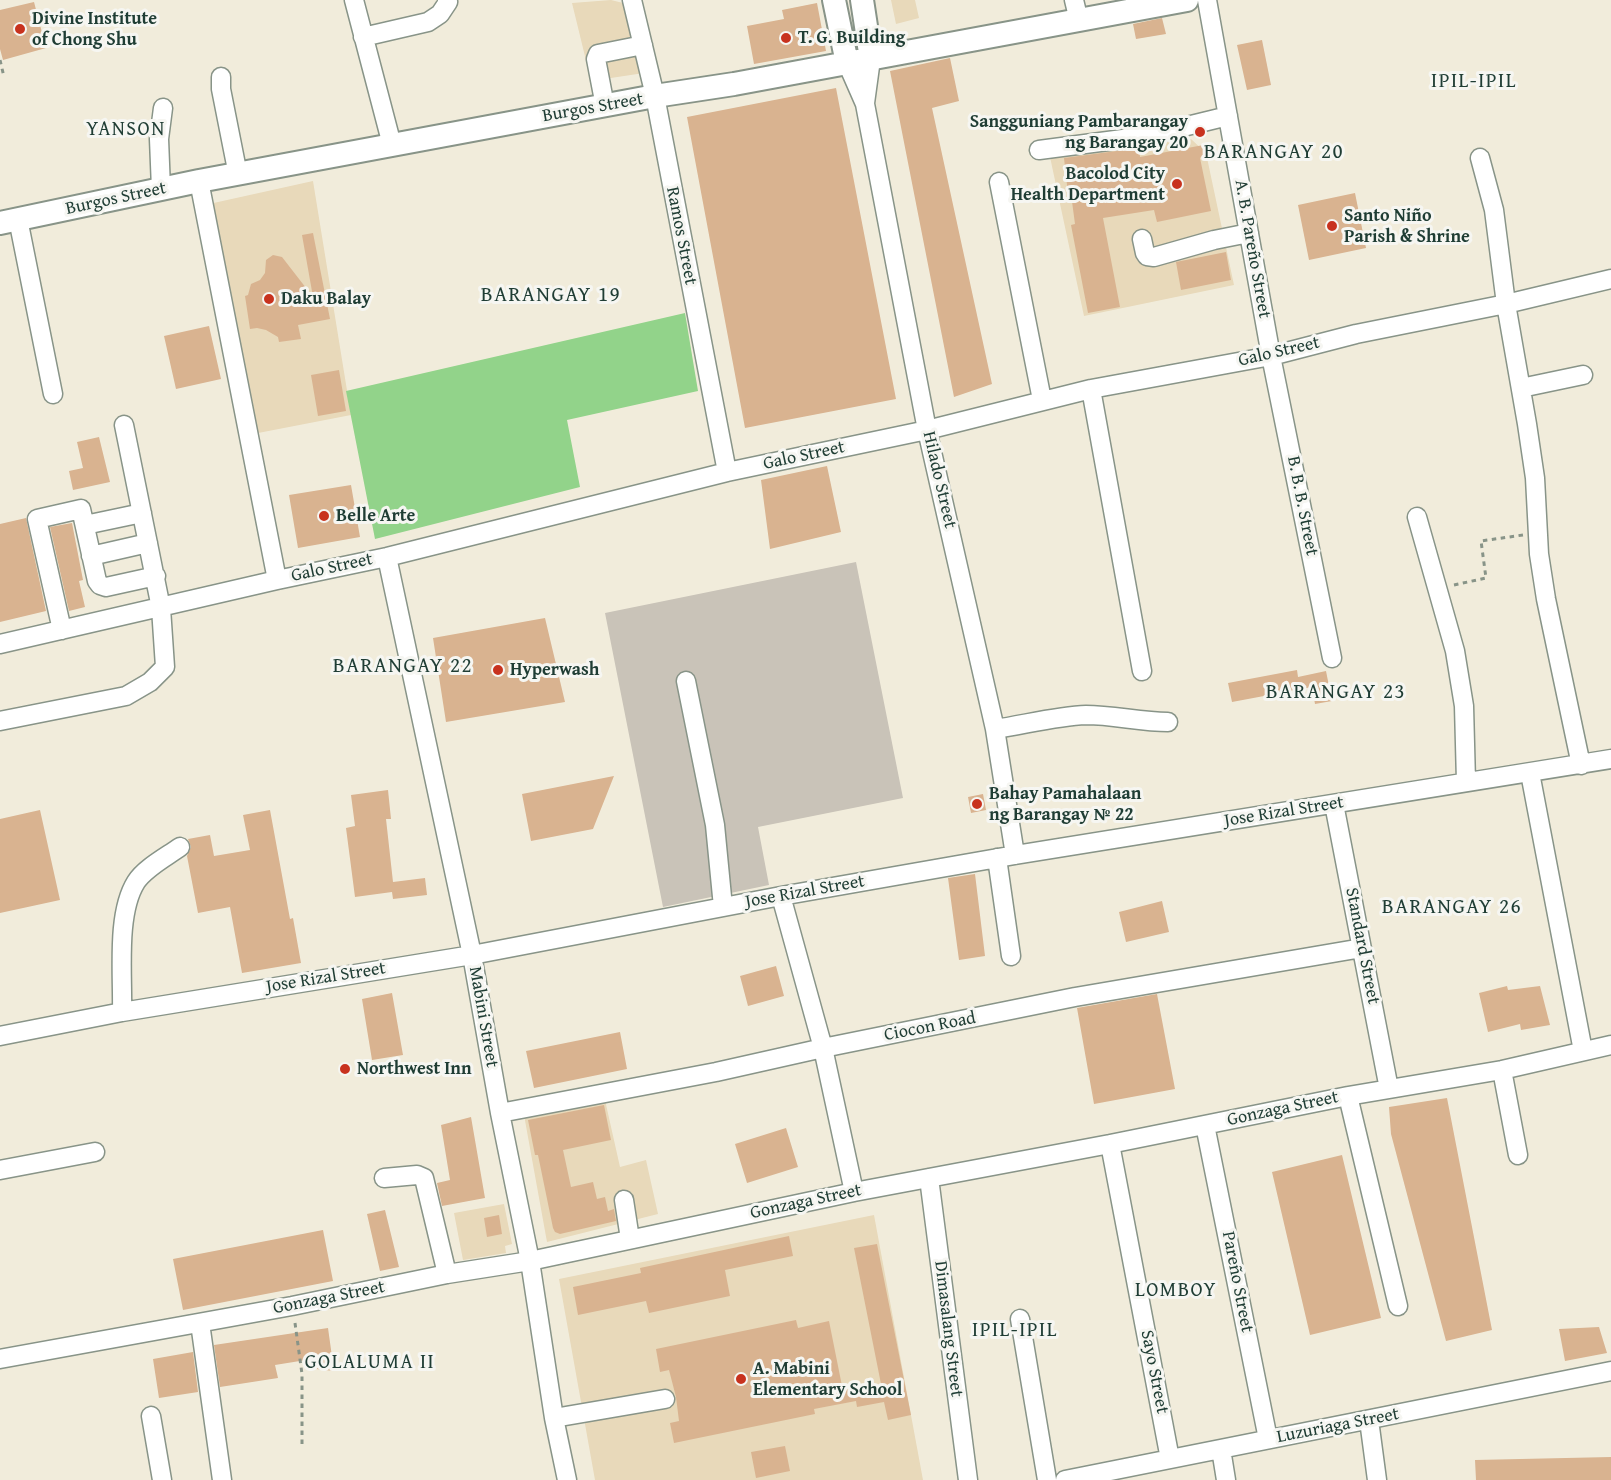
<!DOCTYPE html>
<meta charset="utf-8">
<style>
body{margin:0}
canvas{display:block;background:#f1ecdb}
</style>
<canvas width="1611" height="1480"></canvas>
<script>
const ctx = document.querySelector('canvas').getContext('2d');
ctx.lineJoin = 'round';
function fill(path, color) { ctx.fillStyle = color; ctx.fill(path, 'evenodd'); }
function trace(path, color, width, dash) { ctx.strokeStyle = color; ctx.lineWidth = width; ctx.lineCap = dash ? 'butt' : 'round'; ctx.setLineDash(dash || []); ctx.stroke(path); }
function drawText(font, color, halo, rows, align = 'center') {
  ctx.font = font + ' "Gentium Book Plus",serif'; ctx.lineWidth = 6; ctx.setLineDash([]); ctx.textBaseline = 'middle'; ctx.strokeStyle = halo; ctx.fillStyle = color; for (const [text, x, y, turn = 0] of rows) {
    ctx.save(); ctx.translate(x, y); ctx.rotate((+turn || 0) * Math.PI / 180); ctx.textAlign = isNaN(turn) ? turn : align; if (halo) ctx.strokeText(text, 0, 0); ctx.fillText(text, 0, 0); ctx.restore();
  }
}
const built = new Path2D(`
 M611,0l20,5 13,68 -53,8 -19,-78z
 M891,0h24l4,18 -23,6z
 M1191,139l15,14 28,132 -150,31 -34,-159z
 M313,181l38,234 -98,19 -44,-230z
 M605,1100l15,67 26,-7 12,54 -111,28 -23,-127z
 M504,1204l8,40 -7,2 1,7 -43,7 -9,-47z
 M874,1215l49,265h-328l-36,-201z`);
const industrial = new Path2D(`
 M856,562l47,236 -145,29 11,58 -106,22 -58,-294z`);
const green = new Path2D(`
 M685,313l13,78 -131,29 13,67 -205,52 -29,-148z`);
const building = new Path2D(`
 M34,2l12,46 -43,12 -3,-11v-39z
 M817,3l9,48 -72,13 -7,-38 37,-7 -2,-9z
 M1162,18l4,16 -30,5 -3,-15z
 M1262,40l9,45 -24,5 -10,-45z
 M950,58l9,43 -27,7 60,276 -38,13 -64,-326z
 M836,88l60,311 -151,29 -58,-311z
 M1214,143l-14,15 11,53 -54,11 -3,-12 -51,8 17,89 -32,6 -17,-88 4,-1 -4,-30h-3l-4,-36 75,-10 1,9z
 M1355,193l11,55 -57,12 -11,-55z
 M313,233l17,86 -32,6 3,14 -22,3 -1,-5 -12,-7 -9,-2 -7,1 -5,-33 3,-1 3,-11 9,-4 5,-7 1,-13 7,-5 9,2 31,40 -11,-62z
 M1226,252l5,28 -50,10 -5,-28z
 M209,326l12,53 -45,10 -12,-53z
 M339,370l7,41 -28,5 -7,-41z
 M99,437l11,45 -37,8 -4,-19 14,-3 -6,-26z
 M827,466l14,66 -71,17 -9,-69z
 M351,485l9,52 -62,11 -9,-53z
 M26,518l20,93 -46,11v-98z
 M72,523l11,57 -4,1 6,26 -16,4 -19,-84z
 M545,618l20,84 -119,20 -13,-84z
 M1297,670l1,7 28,-6 6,30 -17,3 -3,-17 -80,15 -4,-19z
 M614,776l-21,53 -62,12 -9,-47z
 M388,790l3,29h-5l7,63 32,-4 2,17 -34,4 -1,-7 -37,5 -9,-69 9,-2 -4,-31z
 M983,794l3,16 -15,3 -3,-16z
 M40,810l20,90 -60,13v-94z
 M270,810l20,109 3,-1 8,45 -59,10 -12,-66 -32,6 -11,-57 4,-9 -3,-8 22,-4 4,21 36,-6 -7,-35z
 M975,874l10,82 -26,4 -11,-82z
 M1162,901l7,31 -43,10 -7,-30z
 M776,966l8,30 -36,10 -8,-30z
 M1507,986l1,4 32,-4 10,39 -29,5 -1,-6 -32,8 -9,-39z
 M392,993l11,62 -31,5 -10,-61z
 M1157,994l18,95 -81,15 -17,-96z
 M620,1032l7,37 -93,19 -8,-37z
 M1447,1098l45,232 -46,11 -55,-207 -2,-27z
 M604,1105l7,35 -48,10 8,37 22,-5 4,17 8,-2 3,14 6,-2 2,12 -56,13 -5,-2 -2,-4 -15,-73h-3l-7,-35z
 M471,1117l14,81 -43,8 -5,-23 13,-3 -9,-55z
 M786,1128l12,39 -51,16 -12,-39z
 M1342,1155l39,163 -71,17 -38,-163z
 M385,1210l14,57 -19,4 -13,-57z
 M499,1215l3,19 -15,3 -3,-19z
 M323,1230l10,51 -150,29 -10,-51z
 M789,1236l4,20 -68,14 5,26 -81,17 -3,-12 -68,14 -5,-28 68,-14 -1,-5z
 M877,1244l34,171 -23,5 -4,-18 -27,5 -1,-6 -42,8 1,5 -141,29 -4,-20 9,-2 -3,-24 -7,-27 -9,2 -4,-23 140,-29 2,8 31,-7 14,70 38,-7 -27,-136z
 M1599,1327l8,26 -42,8 -6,-32z
 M328,1328l6,43 -27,-3 -1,-8 -31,5 3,13 -58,9 -6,-42z
 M193,1352l5,40 -39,6 -6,-39z
 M785,1446l5,25 -34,7 -5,-26z
 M1611,1457v23h-135l-1,-20z`);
const path = new Path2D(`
 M0,60l4,17
 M1454,585l32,-7 -5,-37 42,-6
 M295,1323l7,51v72`);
const minor = new Path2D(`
 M354,0l38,145
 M632,0l23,96 72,376
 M1074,0l5,21
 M1207,0l64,356 61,302
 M363,37l65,-15 12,-8 8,-12 -1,-2
 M847,63l18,41 62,326 68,299 20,126
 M221,77v12l17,86
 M865,103l6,-44
 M605,106l-9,-47 2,-5 45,-9
 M1039,150l107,-14 82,-20
 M1480,158l14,52 12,94 21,120 8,54 4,76 7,45 35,166
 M199,181l78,399
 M999,182l43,218
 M161,189l-2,-50 4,-31
 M18,219l35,175
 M1142,239l3,14 2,3 7,1 60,-17 35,-7
 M1521,388l62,-13
 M1091,389l51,282
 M1417,517l38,134 9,55 2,76
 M85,525l57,-12
 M91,556l57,-13
 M387,557l85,398 28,158 30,148 24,157 13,62
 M62,630l-25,-111 44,-10 16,72 3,4 6,2 50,-11
 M0,644l277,-64 110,-23 340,-85 200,-42 164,-41 180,-33 85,-22 150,-30 105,-25
 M686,681l29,144 8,82
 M0,721l126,-25 24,-14 15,-15 -4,-59 -37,-183
 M995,729c28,-4 62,-13 91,-14 28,0 54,7 82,7
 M1530,773l53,278
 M1334,804l55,285
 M997,858l14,98
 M781,896l42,152 31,144
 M122,1012c1,-38 -6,-98 14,-130 9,-14 30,-25 44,-35
 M0,1036l122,-24 350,-57 309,-59 234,-41 596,-96
 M1502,1070l16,85
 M1348,1096l50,210
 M500,1113l216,-41 107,-24 252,-51 287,-49
 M1205,1125l63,314
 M1110,1144l60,315
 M0,1170l95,-18
 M384,1178l33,-3 7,3 23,96
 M929,1178l39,302
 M624,1200l6,39
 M1020,1319l27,161
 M200,1323l22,157
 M0,1359l292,-53 155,-32 83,-13 324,-69 256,-48 238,-48 154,-26 109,-25
 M151,1416l11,64
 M554,1418l111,-19
 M1369,1420l8,60
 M1221,1449l5,31
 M1065,1480l546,-109`);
const major = new Path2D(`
 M834,0l13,63
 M862,0l9,59
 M0,223l199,-42 193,-36 263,-49 79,-12 453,-84`);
const markers = [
 [20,29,6,"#c8321e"],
 [786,38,6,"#c8321e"],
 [1200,132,6,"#c8321e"],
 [1177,184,6,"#c8321e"],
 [1332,226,6,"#c8321e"],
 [269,299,6,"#c8321e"],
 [324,516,6,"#c8321e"],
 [498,670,6,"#c8321e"],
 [977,804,6,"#c8321e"],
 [345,1069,6,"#c8321e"],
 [741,1379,6,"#c8321e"]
];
const poiNames = [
 ["Divine Institute",32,19],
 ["of Chong Shu",32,40],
 ["T. G. Building",798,38],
 ["Sangguniang Pambarangay",1188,122,"right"],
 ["ng Barangay 20",1188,143,"right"],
 ["Bacolod City",1165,174,"right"],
 ["Health Department",1165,195,"right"],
 ["Santo Niño",1344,216],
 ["Parish & Shrine",1344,237],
 ["Daku Balay",281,299],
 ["Belle Arte",336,516],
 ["Hyperwash",510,670],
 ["Bahay Pamahalaan",989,794],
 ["ng Barangay № 22",989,815],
 ["Northwest Inn",357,1069],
 ["A. Mabini",753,1369],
 ["Elementary School",753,1390]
];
const streetNames = [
 ["Burgos Street",593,108,-10],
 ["Burgos Street",116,199,-12],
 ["Ramos Street",681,236,79],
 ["A. B. Pareño Street",1252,249,80],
 ["Galo Street",1279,352,-13],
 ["Galo Street",804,456,-12],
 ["Hilado Street",939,480,77],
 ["B. B. B. Street",1302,506,79],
 ["Galo Street",332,568,-12],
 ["Jose Rizal Street",1284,812,-9],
 ["Jose Rizal Street",805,892,-10],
 ["Standard Street",1362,946,79],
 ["Jose Rizal Street",326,978,-9],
 ["Mabini Street",483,1017,80],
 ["Ciocon Road",930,1027,-11],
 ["Gonzaga Street",1283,1109,-12],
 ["Gonzaga Street",806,1202,-12],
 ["Pareño Street",1237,1282,79],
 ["Gonzaga Street",329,1298,-11],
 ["Dimasalang Street",948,1329,83],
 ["Sayo Street",1154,1372,79],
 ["Luzuriaga Street",1338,1426,-11]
];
const neighbourhoodNames = [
 ["IPIL-IPIL",1474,82],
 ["YANSON",126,130],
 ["LOMBOY",1176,1291],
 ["IPIL-IPIL",1015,1331],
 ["GOLALUMA II",370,1363]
];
const quarterNames = [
 ["BARANGAY 20",1274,153],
 ["BARANGAY 19",551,296],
 ["BARANGAY 22",403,667],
 ["BARANGAY 23",1336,693],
 ["BARANGAY 26",1452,908]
];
fill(built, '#e8d9ba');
fill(industrial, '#c9c3b8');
fill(green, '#92d38a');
fill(building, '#d9b390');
trace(minor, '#889488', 21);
trace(major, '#889488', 26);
trace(path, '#889488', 3, [4.5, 4.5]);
trace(minor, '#fff', 18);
trace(major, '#fff', 22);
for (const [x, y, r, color] of markers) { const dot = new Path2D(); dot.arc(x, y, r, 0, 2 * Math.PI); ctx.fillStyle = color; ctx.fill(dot); trace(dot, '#f6f6f2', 2); }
drawText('bold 18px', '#1f3d34', '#f6f6f2', poiNames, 'left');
drawText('18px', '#1f3d34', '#f6f6f2', streetNames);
ctx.letterSpacing = '1.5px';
drawText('20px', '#1f3d34', '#f6f6f2', neighbourhoodNames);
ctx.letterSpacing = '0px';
ctx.letterSpacing = '1.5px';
drawText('21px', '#1f3d34', '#f6f6f2', quarterNames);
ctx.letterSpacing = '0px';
</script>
